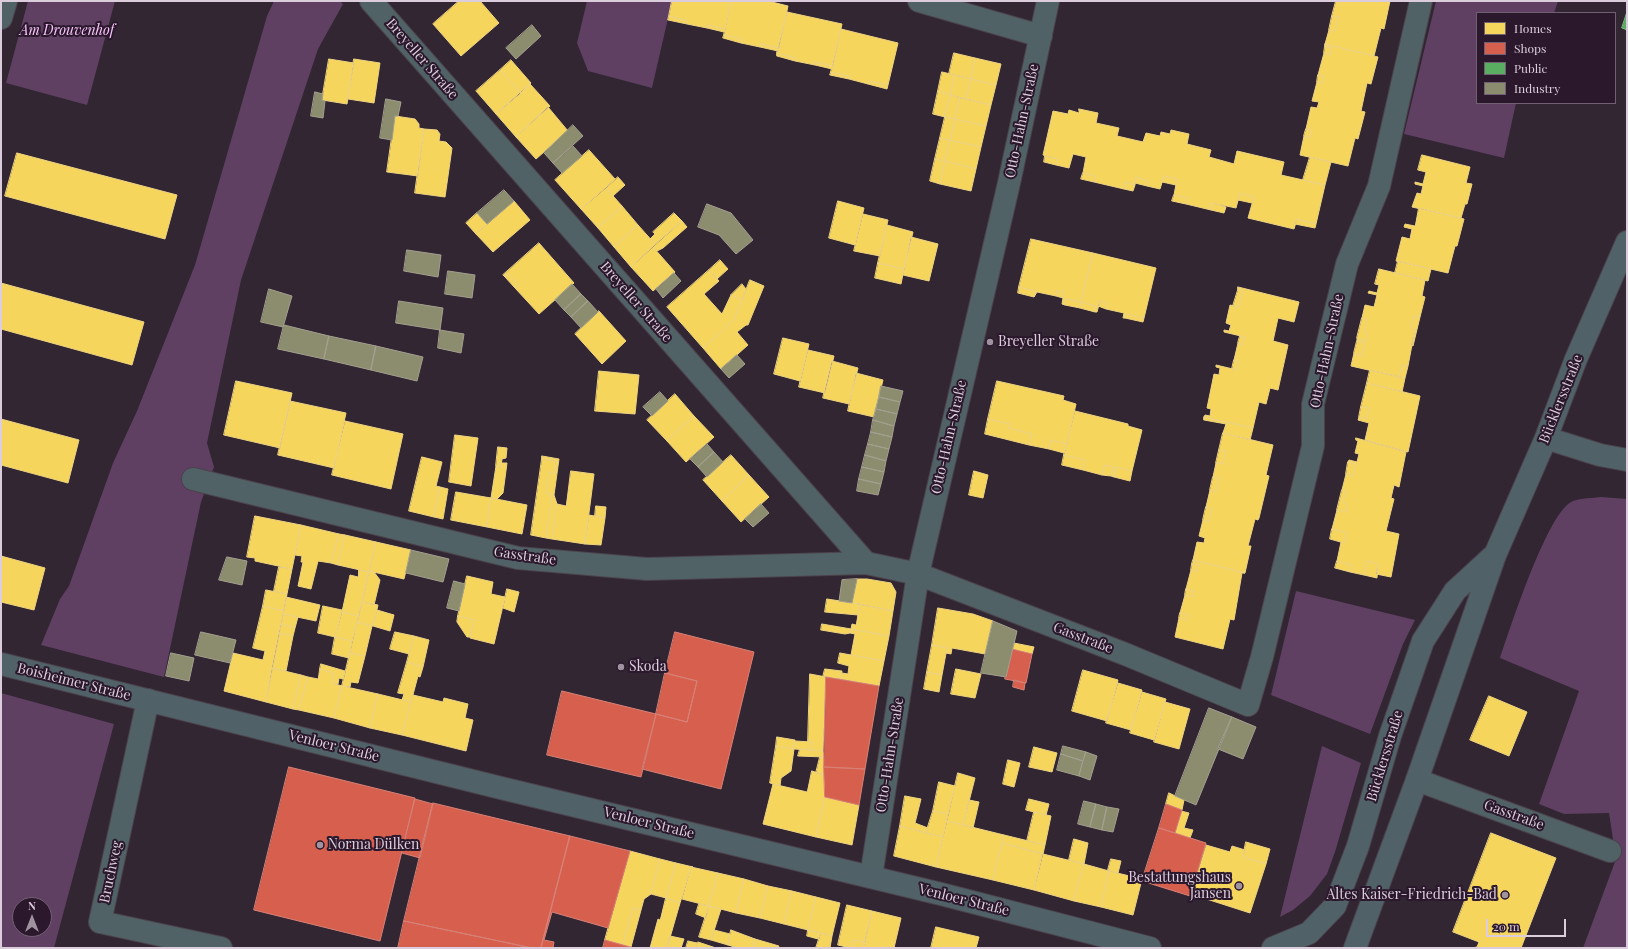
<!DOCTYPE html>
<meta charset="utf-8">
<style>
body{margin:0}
#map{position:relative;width:1628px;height:949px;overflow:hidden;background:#312632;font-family:"Playfair Display",serif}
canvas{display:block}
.frame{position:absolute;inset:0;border:2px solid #dbcddb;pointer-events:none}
.legend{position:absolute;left:1476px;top:12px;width:140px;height:92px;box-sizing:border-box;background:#2b182d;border:1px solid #716073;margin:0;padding:5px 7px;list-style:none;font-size:12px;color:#dbcddb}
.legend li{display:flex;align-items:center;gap:8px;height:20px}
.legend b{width:20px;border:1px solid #716073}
.north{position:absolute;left:12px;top:897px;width:40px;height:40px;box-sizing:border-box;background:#2b182d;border:1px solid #716073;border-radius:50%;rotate:0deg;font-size:11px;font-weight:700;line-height:16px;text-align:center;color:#dbcddb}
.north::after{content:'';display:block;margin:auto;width:14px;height:18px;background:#a093a0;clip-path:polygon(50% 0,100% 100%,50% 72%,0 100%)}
.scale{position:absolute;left:1486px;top:919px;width:80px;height:18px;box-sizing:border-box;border:2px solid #dbcddb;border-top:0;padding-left:5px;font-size:12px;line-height:14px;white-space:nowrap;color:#dbcddb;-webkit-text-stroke:3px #2b182d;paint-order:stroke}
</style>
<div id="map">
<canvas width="1628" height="949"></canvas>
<div class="frame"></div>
<ul class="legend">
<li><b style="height:11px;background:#f6d55c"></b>Homes</li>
<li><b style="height:11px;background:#d6604d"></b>Shops</li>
<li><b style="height:11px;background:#5aae61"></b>Public</li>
<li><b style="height:11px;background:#8c8c6e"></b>Industry</li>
</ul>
<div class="north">N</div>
<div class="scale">20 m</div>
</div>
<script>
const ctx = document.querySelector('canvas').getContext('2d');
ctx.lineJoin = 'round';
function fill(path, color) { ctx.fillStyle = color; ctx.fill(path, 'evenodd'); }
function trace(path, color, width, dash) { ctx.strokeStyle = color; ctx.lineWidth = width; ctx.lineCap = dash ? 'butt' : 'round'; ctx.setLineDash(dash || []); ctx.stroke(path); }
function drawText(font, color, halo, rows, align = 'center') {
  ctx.font = font + ' "Playfair Display",serif'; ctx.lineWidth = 4; ctx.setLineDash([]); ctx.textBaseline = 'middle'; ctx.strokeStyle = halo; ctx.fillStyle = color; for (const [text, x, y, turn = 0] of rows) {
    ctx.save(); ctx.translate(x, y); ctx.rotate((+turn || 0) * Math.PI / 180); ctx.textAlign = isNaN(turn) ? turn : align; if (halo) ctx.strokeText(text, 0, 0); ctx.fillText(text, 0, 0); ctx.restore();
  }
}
const green = new Path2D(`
 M28,1h87l-28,104 -81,-22z
 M274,1h66l3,3 -25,45 -77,231 -34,163 7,24 -13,35 -37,175 -123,-32 19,-46 9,-13 44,-123 24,-52 58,-146 72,-249z
 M587,1h85l-20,87 -64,-17 -11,-28z
 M1436,1h122l-4,12h-77v90h39l-12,55 -100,-24z
 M1601,497l26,2v449h-44l33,-89 -7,-46 -45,1 -25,-10 40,-113 -79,-33c10,-29 48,-148 73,-157 8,-3 20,-3 28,-4z
 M1296,591l119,29 -12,24 -33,90 -99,-39z
 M1,693l113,31 -60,224h-53zM20,905h24v24h-24z
 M1322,746l39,17 -26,89 -8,22 -17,22 -17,14 -13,7z`);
const homes = new Path2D(`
 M459,1h21l19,22 -38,33 -28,-32z
 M672,1h59l-6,28 -18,-4v3l-20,-4 1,-3 -19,-5z
 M731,1h37l20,5 -9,42 -18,-4 -1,3 -19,-4 1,-4 -18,-4z
 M1336,1h54l-6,28 -3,-1 -7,28 -49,-12 4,-14 6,1 4,-14 -7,-1z
 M787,12l55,12 -9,42 -18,-4v3l-20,-4 1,-3 -19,-5z
 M669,16l19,5 -1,3 -19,-4z
 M1332,16l7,1 -4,14 -6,-1z
 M707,25l18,4 -1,3 -17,-4z
 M841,29l57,14 -10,42 -19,-4 -1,3 -19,-5v-3l-18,-4z
 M724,35l18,4 -1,4 -18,-5z
 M761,44l18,4 -1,3 -18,-4z
 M1325,44l53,13 -7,27 -4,-1 -6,28 4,1 -7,27 -3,-1 -7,28 -48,-11 4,-19 6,2 2,-8 -6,-1 5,-22 6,1 2,-6 -7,-1 5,-19 6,1 1,-7 -6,-1 6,-22 6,2 2,-7 -7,-2z
 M1325,46l7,2 -2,7 -6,-2z
 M777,53l19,5 -1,3 -18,-5z
 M954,53l21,5 -4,21 -22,-5z
 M975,58l26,6 -5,21 -25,-6z
 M329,59l25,4 -7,41 -25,-4z
 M354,59l26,4 -6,40 -26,-4z
 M511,60l20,23 -10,10 -21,-23z
 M815,62l18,4 -1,3 -17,-4z
 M500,70l21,23 -25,21 -20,-23z
 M831,72l18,4v3l-19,-4z
 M942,72l13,3 -5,20 -12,-4z
 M955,75l16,4 -5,20 -16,-4z
 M1318,75l6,1 -1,7 -6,-1z
 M971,79l25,6 -5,20 -25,-6z
 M869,81l19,4 -1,4 -19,-5z
 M530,84l20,22 -34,31 -20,-23z
 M938,91l12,4 -5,22 -12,-3z
 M950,95l10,3 -5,21 -10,-2z
 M960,98l31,7 -5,21 -31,-7z
 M548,107l20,24 -32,28 -20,-22z
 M1079,109l19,4 -2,10 23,5 -2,8 26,6 3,-9 14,3 1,-4 9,2 1,-4 18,4 -2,10 24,6 -2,7 25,7 3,-13 47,11 -3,13 44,10 -9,39 -19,-5 -3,10 -46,-11 6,-21 -14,-4 -4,15 -24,-5 -1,7 -25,-6 2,-6 -14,-3 3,-16 -13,-3 -4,13 -13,-3 1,-5 -12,-4 -1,8 -10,-3 -1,7 -30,-7 1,-6 -12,-3 3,-16 -13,-3 -4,14 -13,-3 1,-6 -14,-4 10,-44 15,3 1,-4 10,3z
 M395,116l20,3 4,5v4l5,1 -6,47 -31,-4z
 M945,117l10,2 -5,21 -10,-2z
 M955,119l31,7 -5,21 -31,-7z
 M424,129l13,1 3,4 -1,7 7,1 6,6 -7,49 -30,-4z
 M1306,129l6,1 -2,8 -6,-2z
 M940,138l10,2 -5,21 -10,-2z
 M950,140l31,7 -5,22 -31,-8z
 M589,150l26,29 -34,30 -26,-29z
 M17,153l160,42 -12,44 -160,-43z
 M1422,155l48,12 -4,16 6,1 -5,20h-2l-4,14 -49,-11 5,-14 4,1 2,-8 -8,-2v-2l8,2 3,-12 -8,-2z
 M1045,156l12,3 -1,6 -12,-3z
 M1310,157l21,5 -6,23 -22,-5z
 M935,159l10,2 -5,23 -10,-3z
 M945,161l31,8 -5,22 -31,-7z
 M1083,173l12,3 -1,6 -13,-3z
 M1164,176l13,3 -1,6 -14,-3z
 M618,177l7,8 -12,11 -7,-8z
 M1136,177l12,4 -1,5 -12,-3z
 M1125,182l10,3 -2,6 -9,-2z
 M606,188l16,18 -24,22 -17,-19z
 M1240,193l14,4 -2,6 -14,-3z
 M1174,195l14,3 -2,6 -14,-3z
 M514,201l16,19 -37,32 -17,-18z
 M838,201l26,7 -9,37 -26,-7z
 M1212,203l14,4 -2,6 -13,-3z
 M622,206l16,19 -24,22 -16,-19z
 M1419,208l45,11 -7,27h-2l-7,27 -52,-12 6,-24 8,2 2,-10 -8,-2 1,-3 10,2z
 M477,213l10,11 -11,10 -10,-11z
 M674,213l8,8 -27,23 -5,-5 5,-5 -2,-2z
 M863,214l25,6 -8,36 -26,-5z
 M1297,219l19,5 -1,4 -20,-4z
 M682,221l5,6 -24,21 -6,3 -4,-4z
 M638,225l17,19 -24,23 -17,-20z
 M887,225l26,7 -9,37 -26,-6z
 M911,237l27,7 -9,37 -26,-6z
 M1031,239l62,14 -12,49 -15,-3 -1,6 -3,-1 2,-12 -7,-1 -1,5 -19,-4 -3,5 2,-6 -17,-4z
 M539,243l35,40 -35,31 -24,-26 4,-3 -11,-11 -3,3 -2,-2z
 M653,247l22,25 -22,19 -22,-24z
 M1093,253l63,15 -12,50 -17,-4 -2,4h-2l1,-5 -18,-4 1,-6 -7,-2 -3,11h-2l1,-6 -15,-4z
 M720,260l8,9 -11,10 -8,-9z
 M1398,261l33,8 -3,12 -33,-8z
 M878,263l26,6 -3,15 -26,-6z
 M1379,269l46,11 -3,16 3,1 -5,20 -6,-1 -3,12 4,1 -7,37 -6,-1 -3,12 -48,-11 3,-13 8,3 3,-13 -8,-2v-3l9,3 1,-8 -3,-1 3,-13 -5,-1 3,-13 9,2 3,-12 -9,-2 1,-2 8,2 2,-8 -4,-1z
 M709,270l10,11 -15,13 18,20 9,-19 11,5 -8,20 -31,28 -36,-41z
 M508,274l11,11 -4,3 -10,-11z
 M750,280l14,6 -16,39h-2l-9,7 11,13 -27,24 -18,-21 31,-28z
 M1,283l143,39 -12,43 -131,-36z
 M742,284l4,5 -4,11 -11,-5z
 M1019,287l17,4 -2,6 -16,-4z
 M1238,287l61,15 -5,20 -16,-4 -5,23 15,4 -10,45 -8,-2 -4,16 -7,-2 -6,26 -49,-11 1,-2 5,1 1,-7 -4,-1 7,-34 5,1 1,-7 -4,-1v-2l21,5 2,-9 -5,-1 4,-17 5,2 2,-8 -21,-5v-2l5,1 2,-6 -5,-2 4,-18 9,2 4,-16 -5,-1z
 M1238,290l5,1 -4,16 -6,-1z
 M1057,291l7,1 -1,6 -7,-2z
 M1066,299l15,3 -1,6 -15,-3z
 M1100,301l7,2 -1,6 -8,-3z
 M1081,302l15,4 -1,6 -15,-4z
 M599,311l27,30 -24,23 -27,-30z
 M1127,314l17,4 -1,4 -18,-4z
 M1414,316l6,1 -7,29 -2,-1 4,-16 -4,-1z
 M1362,318l5,1 -3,13 3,1 -1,8 -9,-3z
 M1240,336l5,1 -2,8 -5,-2z
 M783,338l26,6 -9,37 -26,-7z
 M1357,341l8,2 -3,13 -8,-3z
 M808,350l26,6 -9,37 -26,-6z
 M1234,360l5,1 -2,9 -5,-1z
 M832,361l26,7 -9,36 -26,-6z
 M1402,365l6,1 -3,12 -6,-1z
 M1370,370l35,8 -3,14 -35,-9z
 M599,371l40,4 -4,39 -40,-3z
 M856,373l27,7 -9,37 -26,-6z
 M236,381l56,12 -12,55 -56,-13z
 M997,381l67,15 -1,4 13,4 -9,40 -16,-4 -2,9 -20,-4 3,-11 -23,-6 1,-4 -22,-5z
 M1367,383l53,13 -12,56 -43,-12 4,-17 -11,-3 1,-3 8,2 2,-11 -8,-1z
 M675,394l19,22 -27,25 -20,-21z
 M290,401l56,12 -12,55 -56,-13z
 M1361,407l8,1 -2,11 -8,-2z
 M1075,411l53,13v2l14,4 -10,41 -16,-4 -2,10 -3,-1 2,-9 -8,-2 -3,10 -19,-5 2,-10 -21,-5z
 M694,416l20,21 -28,25 -19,-21z
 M1204,417l49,11 -3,12 -27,-7 3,-9 -22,-4z
 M1,419l78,21 -11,43 -67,-18z
 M988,419l22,5 -1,4 23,6 -3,11 -44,-11z
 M345,421l58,13 -12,55 -59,-14z
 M1223,433l50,12 -7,30 3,1 -10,42 -1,2 -3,-1 -7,27h3l-6,27 -52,-13 4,-18 7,1 1,-5 -6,-2 4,-16 6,1 3,-12 -6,-2 4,-17 6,2 3,-14 -6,-1 3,-14 7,1 3,-13 -7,-1z
 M455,435l23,3 -7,48 -22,-4z
 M1356,438l50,14 -7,35 -5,-2 -3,13 3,1 -8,32 13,3 -8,43 -15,-3 2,-10 -11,-3 -3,14 -14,-3 2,-7 -15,-4 4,-19 3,1 3,-10 -15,-4 5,-19 9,2 2,-8 -5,-2 3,-11 -4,-1 4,-16 7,2 3,-12 -8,-2 1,-2 8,2 2,-8 -4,-1 3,-12 -2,-1z
 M1051,440l16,4 -3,9 -15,-4z
 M498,447l9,1 -1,10 -4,1 -1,8 -5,-1z
 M1219,450l7,1 -3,13 -7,-1z
 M731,455l18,20 -27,26 -19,-21z
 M1064,455l21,5 -2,10 -21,-5z
 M542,456l17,3 -5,36 3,9 -5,35 -6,-1 6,-44 -6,-1 3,-21 6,1 1,-12 -14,-2z
 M422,457l20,5 -6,24 4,1 -6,30 -25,-6z
 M542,459l14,2 -1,12 -6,-1 -3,21 6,1 -6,44 -15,-3z
 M1348,462l8,2 -3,12 -7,-2z
 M502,463h5l-4,30 -6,6 -6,-1 5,-32 5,1z
 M1105,465l8,2 -2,9 -9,-1z
 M1116,467l16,4 -2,10 -16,-4z
 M571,471l23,3 -9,70 -33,-5 5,-35 9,2z
 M974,471l14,4 -5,23 -14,-3z
 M749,475l20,22 -28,25 -19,-21z
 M1213,477l6,1 -3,14 -6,-2z
 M440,487l8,2 -5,30 -9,-2z
 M1342,490l4,1 -3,11 5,2 -2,8 -9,-2z
 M456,492l35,6 -4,29 -36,-7z
 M491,498l36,7 -5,29 -35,-7z
 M596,506l10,1 -1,11 -10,-2z
 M1206,507l6,2 -3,12 -6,-1z
 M589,515l16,3 -4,27 -16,-1z
 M255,516l46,9 -9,44 -37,-8v-3l-8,-1z
 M301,525l38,9 -8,29 -13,-2 -7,28 -13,-3 5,-24h-2l1,-6 -7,-1z
 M1332,529l15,4 -3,10 -14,-4z
 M339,534l6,1 -7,30 -7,-2z
 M345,535l31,7 -7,30 -31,-7z
 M376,542l35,8 -7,29 -35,-8z
 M1,556l44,12 -11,42 -33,-8z
 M1193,560l52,13h-3l-8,47 -4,-1 -7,30 -48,-12 4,-19 8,2 2,-5 -9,-2 5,-18 8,2 1,-6 -8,-2 5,-19 6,1 2,-6 -7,-1z
 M1337,561l15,4 -2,7 -15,-4z
 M1367,561l11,3 -1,14 -13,-3z
 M1192,564l7,1 -2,6 -6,-1z
 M279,567l13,2 -5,25 -13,-3z
 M359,570l10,2 -10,44 -17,-4 8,-37 8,2z
 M369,571l5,1 6,8 -6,25 -12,-3z
 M467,576l26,6 -2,12 14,3 -11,47 -24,-6 4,-18 -16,-4z
 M857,579h10l24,4 5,9 -3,19 -41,-8z
 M507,589l12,3 -5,20 -11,-4z
 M1186,589l8,2 -1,6 -8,-2z
 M266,590l21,4 -3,17 -21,-5z
 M286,597l34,8 -4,16 -33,-7z
 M827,599l33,5 -2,11 -33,-3z
 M362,602l16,3 -5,21 -16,-4z
 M860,604l33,7 -4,25 -38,-7 1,-5 4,1z
 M263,606l21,5 -18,91 -42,-11 9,-38 30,7 2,-9 -12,-3z
 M323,606l19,4 -7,27 -17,-4z
 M938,608l35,6 20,7 -8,33 -33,-6 -1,6 -5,-1 1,-5 -15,-3z
 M377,610l17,5 -4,16 -17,-5z
 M342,612l17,4 -7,25 -17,-4z
 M1180,613l9,2 -2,5 -8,-2z
 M283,614l15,3 -3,11 -14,-4z
 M458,616l16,4 -4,17h-3l-10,-15z
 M357,622l15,4 -7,30 -15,-3z
 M281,624l14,4 -2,8 -14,-3z
 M822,624l29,5 -1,4 -5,1 -24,-4z
 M851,629l38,7 -5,25 -33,-6 4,-21 -5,-1z
 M395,632l19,4 -5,18 -19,-5z
 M279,633l14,3 -7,35 -14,-3z
 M414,636l15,4 -6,27 -16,-5z
 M335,637l17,4 -3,17 -17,-4z
 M1014,643l20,4 -2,7 -20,-5z
 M932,645l15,3 -5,27 -15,-3z
 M350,653l15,3 -7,27 -7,-1 -1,5 -8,-1z
 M840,653l44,8 -5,25 -38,-7 1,-6 6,1 1,-8 -11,-3z
 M407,662l16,5 -3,10 -2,-1 -7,26 -9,-2 2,-6 -6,-1z
 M321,664l24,7 -2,8 -4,-1 -1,6 -6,-1 2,-10 -14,-4z
 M272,668l29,7 -8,34 -27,-7z
 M320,669l14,4 -2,10 10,3 -8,32 -35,-8 9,-33 10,2z
 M825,669l17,2 -1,8 -18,-2z
 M956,669l25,5 -6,24 -24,-4z
 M1083,670l35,10 -11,41 -35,-10z
 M927,672l15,3 -3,17 -15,-3z
 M810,674l16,3 -3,74 -12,-1 1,-8h-4z
 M301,675l7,2 -9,33 -6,-1z
 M1118,683l24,7 -11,40 -25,-7z
 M342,686l36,8 -8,34 -36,-10z
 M1142,692l24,7 -12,41 -24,-7z
 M378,694l33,8 -9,33 -32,-7z
 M413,695l30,7 1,-4 24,6 -3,14 8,2 -7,31 -64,-16z
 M1489,696l38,16 -18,44 -39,-16z
 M1165,702l25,7 -11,40 -25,-7z
 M777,737l18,3 -1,9 -18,-3z
 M795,741l17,1 -1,8 -17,-1z
 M776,746l18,3 -3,22 -10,7 -1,8 -10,-3z
 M1034,747l23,6 -5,19 -23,-5z
 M800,749l23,2 1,6 -26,-1z
 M820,757h4v18l-8,-2z
 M1008,760l12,3 -6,24 -11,-3z
 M812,771l12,4 1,22 -9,40 -53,-13 10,-40 34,8z
 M958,773l17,5 -12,47 -16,-4z
 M939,782l16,4 -7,28 -15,-3z
 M1169,793l15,7 -2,10 -16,-6z
 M905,796l16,3 -6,24 13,5 -2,5 -26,-7z
 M825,797l34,8 -7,40 -36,-8z
 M1029,799l20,5 -3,11 -20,-5z
 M969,800l10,2 -6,26 -10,-3z
 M933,811l15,3 -5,23 -17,-4z
 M1181,811l8,2 -5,15 9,2 -3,8 -15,-5z
 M1034,812l17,4 -6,29 -18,-4z
 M947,821l57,14 -11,45 -57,-13z
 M900,826l43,11 -7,30 -42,-11z
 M1491,833l65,25 -35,90h-49l5,-1 2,-5 -26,-10z
 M1004,835l41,10 -2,9 -41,-11z
 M1074,839l14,4 -4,21 -15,-4z
 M1246,842l24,7 -4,15 -23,-7z
 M1002,843l40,11 -8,36 -41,-10z
 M1206,845l24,7 2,-6 13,4 -2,7 23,7 -16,49 -59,-19z
 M630,851l30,8 -9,35 -7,5 -3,11 -8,-2 -10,37 -18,-5z
 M1043,854l41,10 -10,37 -40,-11z
 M660,859l16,4 -10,35 -15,-4z
 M1111,859l10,2 -3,12 -10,-3z
 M676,863l17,4h-2l-11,36 -14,-5z
 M1084,864l25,7 -8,36 -27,-6z
 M691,867l27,6 -9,33 -27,-7z
 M1109,871l33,8 -9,36 -32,-8z
 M718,873l26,6 -8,34 -27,-7z
 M744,879l24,7 -8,32 -24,-5z
 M768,886l24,5 -8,33 -24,-6z
 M792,891l24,6 -8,33 -24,-6z
 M816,897l24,6 -8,33 -24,-6z
 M666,898l14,5 -13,45h-17l8,-29 2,1z
 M699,904l10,2 -3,12 -10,-4z
 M847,905l25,6 -7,31 -11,-2 -3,8 -13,-3z
 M709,906l12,3 -10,31 -12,-3z
 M633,908l8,2 -10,37 -8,-2z
 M872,911l29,7 -7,30h-31z
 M936,927l43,10 -3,11h-45z
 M714,930l16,4 -2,11 -17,-5z
 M731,930l24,9 -2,9h-15l-10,-3z
 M808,930l13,3 -3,6 -11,-3z
 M821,933l11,3 -2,12h-14z
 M670,936l14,3 -3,9h-14z
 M755,939l24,7 -1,2h-25z
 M854,940l11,2 -2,6h-12z
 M688,941l9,2 -2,5h-9z
 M698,942l18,6h-21z`);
const shops = new Path2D(`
 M675,632l79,20 -33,137 -79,-20 14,-55 31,8 10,-41 -32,-8z
 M1012,649l20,5 -6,29 -21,-4z
 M665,673l32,8 -10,41 -31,-8z
 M826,677l53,9 -14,83 -41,-2z
 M1014,680l11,3 -1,7 -11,-3z
 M562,691l94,23 -15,63 -94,-22z
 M289,767l126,31 -35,143 -126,-31z
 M824,767l41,2 -6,36 -34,-8z
 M415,799l18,5 -13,54 -18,-5z
 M433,803l137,33 -29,112h-9l-128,-27z
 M1166,804l16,6 -7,23 -16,-5z
 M1159,828l47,15 -16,53 -48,-15z
 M570,836l60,15 -22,77 -56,-16 -8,28 10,2 -1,6h-12z
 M404,921l128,27h-134z
 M605,940l18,5 11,3h-31z`);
const public = new Path2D(`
 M1627,12v18l-5,-2z`);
const industry = new Path2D(`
 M532,25l9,11 -25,23 -10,-11z
 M315,92l8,2 -1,6 3,1 -2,17 -12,-2z
 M386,99l15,3 -3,14h-3l-3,24 -12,-2z
 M573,125l10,11 -30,27 -9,-10z
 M573,146l9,10 -20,17 -9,-10z
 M504,190l10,11 -27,23 -10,-11z
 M707,204l24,9 22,27 -17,14 -17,-19 -21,-8z
 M407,250l34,5 -3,22 -34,-6z
 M448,271l27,4 -3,23 -27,-4z
 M674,273l7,8 -18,17 -7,-9z
 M572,284l9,10 -17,16 -9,-10z
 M269,289l23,7 -9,31 -22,-5z
 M581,294l7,7 -17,16 -7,-7z
 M399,301l44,7 -3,22 -44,-7z
 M588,301l10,11 -17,16 -10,-11z
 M284,325l45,11 -5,23 -46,-10z
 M440,330l24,4 -3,19 -23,-5z
 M329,336l47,10 -5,24 -47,-11z
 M376,346l47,11 -6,24 -46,-11z
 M737,355l8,9 -16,14 -8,-9z
 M881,386l22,5 -3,11 -21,-5z
 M660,392l8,9 -16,15 -9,-9z
 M879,397l21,5 -3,12 -21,-5z
 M876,409l21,5 -3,12 -21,-6z
 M873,420l21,6 -2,11 -21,-5z
 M871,432l21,5 -3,12 -21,-5z
 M707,444l7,8 -16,15 -8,-8z
 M868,444l21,5 -3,12 -21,-6z
 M714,452l9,10 -16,15 -9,-10z
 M865,455l21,6 -2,11 -22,-5z
 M862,467l22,5 -3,12 -22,-5z
 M859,479l22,5 -3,11 -21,-4z
 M761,504l8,9 -16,14 -8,-8z
 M411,550l38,9 -6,23 -37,-9z
 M227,557l20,4 -5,24 -23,-5z
 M857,579l-5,24 -13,-2 3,-21z
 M454,581l11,3 -6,27 -12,-3z
 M993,621l24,10 -11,46 -25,-4z
 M201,632l35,8 -6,23 -35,-8z
 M171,653l23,5 -5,23 -23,-5z
 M1209,708l23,9 -36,88 -21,-9z
 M1232,717l24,10 -13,32 -25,-10z
 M1063,746l23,6 -3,9 -22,-7z
 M1086,752l11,4 -7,24 -11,-4z
 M1061,754l22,7 -4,15 -22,-6z
 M1084,801l12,3 -6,23 -12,-3z
 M1096,804l11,3 -5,23 -12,-3z
 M1107,807l12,2 -6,23 -11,-2z`);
const minor = new Path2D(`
 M371,1l495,562 52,11 207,80 123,51 14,-48 51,-211v-42l34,-140 32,-78 42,-185
 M919,1l122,35
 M1,18l5,-17
 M193,479l325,79 129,11 219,-6
 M148,700l-48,222 121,26
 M1417,780l193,71
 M871,877l47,-303 91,-391 39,-182`);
const secondary = new Path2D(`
 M1546,438l54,17 27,5
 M1,664l500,124 440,106 209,54
 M1273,948l36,-15 26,-27 23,-60 32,-110 33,-95 32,-50 37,-34
 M1355,948l62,-168 78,-225 51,-117 30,-79 51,-117`);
const markers = [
 [990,342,4,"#a093a0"],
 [621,667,4,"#a093a0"],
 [320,845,4,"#a093a0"],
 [1239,886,4,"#a093a0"],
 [1505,895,4,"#a093a0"]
];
const parkNames = [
 ["Am Drouvenhof",67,31]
];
const streetNames = [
 ["Breyeller Straße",422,59,49],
 ["Otto-Hahn-Straße",1022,121,-78],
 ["Breyeller Straße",636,302,49],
 ["Otto-Hahn-Straße",1327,351,-78],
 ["Bücklersstraße",1561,399,-68],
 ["Otto-Hahn-Straße",949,437,-77],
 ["Gasstraße",525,556,8],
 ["Gasstraße",1083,638,21],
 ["Boisheimer Straße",74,682,14],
 ["Venloer Straße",334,746,14],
 ["Otto-Hahn-Straße",890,755,-81],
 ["Bücklersstraße",1385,756,-73],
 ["Gasstraße",1514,815,20],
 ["Venloer Straße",649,823,14],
 ["Bruchweg",111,872,-78],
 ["Venloer Straße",964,900,14]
];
const poiNames = [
 ["Breyeller Straße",998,342],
 ["Skoda",629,667],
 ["Norma Dülken",328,845],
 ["Bestattungshaus",1231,878,"right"],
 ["Jansen",1231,894,"right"],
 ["Altes Kaiser-Friedrich-Bad",1497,895,"right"]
];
fill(green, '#5f3f62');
fill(homes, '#f6d55c');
trace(homes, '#eed382', 1);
fill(shops, '#d6604d');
trace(shops, '#d88178', 1);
fill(public, '#5aae61');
trace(public, '#81b786', 1);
fill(industry, '#8c8c6e');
trace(industry, '#a4a08f', 1);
trace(minor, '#4b424c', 24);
trace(secondary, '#4b424c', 24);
trace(minor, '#506265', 22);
trace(secondary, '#506268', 22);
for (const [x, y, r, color] of markers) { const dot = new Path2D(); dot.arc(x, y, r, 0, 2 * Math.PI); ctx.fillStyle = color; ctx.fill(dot); trace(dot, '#2b182d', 1.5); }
drawText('italic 14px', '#f8c4fc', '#2b182d', parkNames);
drawText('14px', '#dbcddb', '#2b182d', streetNames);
drawText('14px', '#dbcddb', '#2b182d', poiNames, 'left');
</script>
